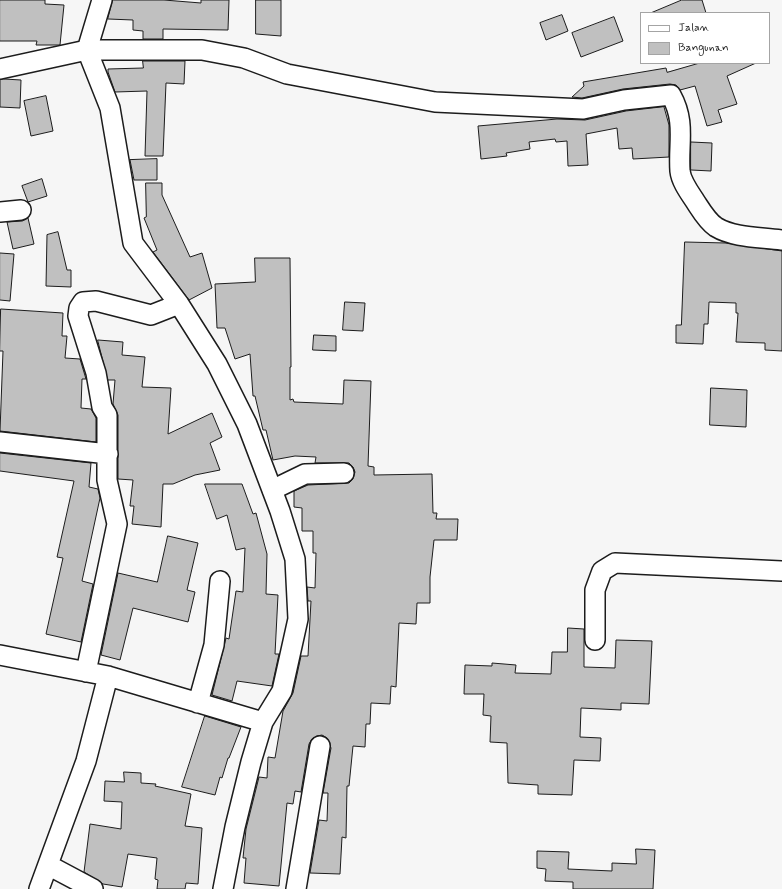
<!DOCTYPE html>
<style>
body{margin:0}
#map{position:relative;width:782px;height:889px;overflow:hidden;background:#f6f6f6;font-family:Mynerve,sans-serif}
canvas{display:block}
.legend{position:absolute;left:640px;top:12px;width:130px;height:52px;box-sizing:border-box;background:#fff;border:1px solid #a4a4a4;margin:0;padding:5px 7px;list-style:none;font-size:12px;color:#1c1c1c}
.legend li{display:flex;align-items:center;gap:8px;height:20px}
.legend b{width:20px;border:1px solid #a4a4a4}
</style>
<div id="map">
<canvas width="782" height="889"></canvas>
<ul class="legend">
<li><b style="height:5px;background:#fff"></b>Jalan</li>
<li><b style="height:11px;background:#c0c0c0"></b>Bangunan</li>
</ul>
</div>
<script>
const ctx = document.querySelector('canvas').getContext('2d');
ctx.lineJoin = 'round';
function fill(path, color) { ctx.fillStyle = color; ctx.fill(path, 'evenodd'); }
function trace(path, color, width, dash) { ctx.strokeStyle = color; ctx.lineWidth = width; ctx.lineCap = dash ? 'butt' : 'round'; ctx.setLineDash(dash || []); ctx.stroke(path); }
const building = new Path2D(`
 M0,0h45v4l19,1 -4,40h-24l1,-4h-37z
 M113,0h51l37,3v-3h28l-1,30 -65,-1v10h-20v-8l-10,-1v-10l-25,-1z
 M256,0h25v36l-25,-2z
 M682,0h20l4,13h-55z
 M562,15l6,16 -22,9 -6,-17z
 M614,17l9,24 -42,16 -9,-24z
 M143,61h42l-1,23 -18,-1 -3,73h-18l2,-65 -32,1 -7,-20v-3l35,-1z
 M700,63h56l-29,13 10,28 -19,6 4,12 -15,4 -12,-40 -15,4 -4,-5 -6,-1 -47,5 -41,9 -10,-1 12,-11 -1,-4 83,-14 1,4z
 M4,79l17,1 -1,28 -20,-1v-27z
 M46,96l7,35 -22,5 -7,-35z
 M664,107l5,18v32l-36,2 -1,-11 -13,1 -2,-21 -31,6 2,31 -20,1 -1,-25 -11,1 -1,-3 -26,3 1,7 -24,4 1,3 -26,3 -3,-33 79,-7 28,1 41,-9z
 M691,142l21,1 -1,28 -20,-1z
 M157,159v21h-23l-4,-20z
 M42,179l5,17 -19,6 -6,-16z
 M146,183h16v12l28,62 12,-4 10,35 -23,12 -36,-48 4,-2 -13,-32 2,-1z
 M28,218l6,26 -21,5 -6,-27 15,-1z
 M58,232l9,38h4v17l-25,-1 1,-51z
 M685,242l41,1 56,8v100l-17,-1v-7l-29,-1 2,-29h-2v-10l-27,-1 -1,22h-4l-1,20 -27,-1v-18h5z
 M0,253l14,1 -4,47 -10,-1z
 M255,258h35l1,109h-1v33l3,-1 1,3 49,2 1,-24 27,1 -3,85 6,1v8l58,-1 1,39h4l-1,6h22l-1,21h-23l-4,37v26h-13l-1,21 -17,-1 -3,64 -5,-1 -1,18 -19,-1 -1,21h-4l-1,23 -12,-1 -4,40h-2l-1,52 -4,-1 -2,37 -30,-1 9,-53 8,1 1,-28h-5l8,-45 -4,-10 -5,-3 -5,1 -5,3 -3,5 -8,48 -6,-1 -2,13 -6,-1 -8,83 -35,-3 2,-25h-3l3,-29 13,-52 8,1 1,-21 7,1 8,-47 10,-18 8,-37h7l3,-55h-3l-1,-14 8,1 1,-35h-3v-22h-11v-23l-8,-1v-16l14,-6 41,-2 4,-4 2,-7 -2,-5 -4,-4h-34l1,-6 -21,-1 -22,4 -7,-30h-3l-8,-34h-2l-3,-42 -15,5 -10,-31h-8l-2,-44 40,-2z
 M345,302l20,1 -2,28 -20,-1z
 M1,309l62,4 -1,23h5l-2,22 15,1 6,20h-4l-1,29 10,1 5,9v24l-96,-11 3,-80h-3z
 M314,335l22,1v15l-23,-1z
 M98,340l25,2 -1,13 23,2 -3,30 29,1 -3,46 44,-21 10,24 -12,6 10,27 -25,5 -22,9h-10l-2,43 -29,-3 2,-18h-4l3,-26 -15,-1v-64l-5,-11 2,-24h-7z
 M711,388l36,2 -1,37 -36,-2z
 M0,453l91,10 -2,24 9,2 2,9 -18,83 11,3 -12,58 -35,-8 17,-76 -6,-1 17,-76 -74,-10z
 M205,484h37l11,30 3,-1 11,41 -1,40 12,1 -3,59h4l-7,32 -35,-5 -5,20 -20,-6 14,-57 3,1 7,-48 7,1 2,-44 -9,2 -9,-35 -10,4z
 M168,536l30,7 -11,47 8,2 -7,30 -55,-14 -13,52 -19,-5 17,-82 39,9z
 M568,628l16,1v38l31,1 1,-28 36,1 -3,63 -28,-1v7l-40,-2 -1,29 21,1 -1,23 -26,-1 -2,35 -34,-1v-9l-30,-2 -1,-40 -17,-1 1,-26 -8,-1 1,-21h-20l1,-29 27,1v-3l24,2 -1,8 36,1 1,-22h15z
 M205,716l36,11 -12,31h-1l-6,20 -2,-1 -5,18 -33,-8z
 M124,772l17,1v10l15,1 -1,2 36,8 -6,32 17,2 -4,56 -12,-1 -1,6h-28l1,-9 -3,-1 2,-21 -29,-4 -6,33 -19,-3 -19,-12 6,-48 31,5 1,-27 -18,-1 1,-20 19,1z
 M636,849l19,1 -2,39h-80v-7l-28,-1 1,-12 -9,-1v-17l32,1 -1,17 44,2v-8l24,1z`);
const street = new Path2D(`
 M102,0l-15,50 23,58 23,135 46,61 38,60 30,60 33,87 15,48 3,60 -16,72 -19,31 -12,40 -16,65 -12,62
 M0,69l87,-19h115l42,8 43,16 148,28 148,7 41,-9 47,-5c15,27 7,48 9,76 1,10 9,21 15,30 6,9 12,20 21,26 18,11 45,10 66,13
 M0,212l21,-2
 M0,442l108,12
 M272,490l33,-16 39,-1
 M595,640v-50l7,-19 13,-8 167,8
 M0,655l108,21 155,46
 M86,672l31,-148 -10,-44v-65l-5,-8 -6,-34 -18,-57 1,-8 4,-6 13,-1 55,14 28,-11
 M198,703l16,-58 6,-64
 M48,865l45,24
 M39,889l47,-128 22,-85
 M296,889l24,-143`);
fill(building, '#c0c0c0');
trace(building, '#1c1c1c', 1);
trace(street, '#1c1c1c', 22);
trace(street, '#fff', 19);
</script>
